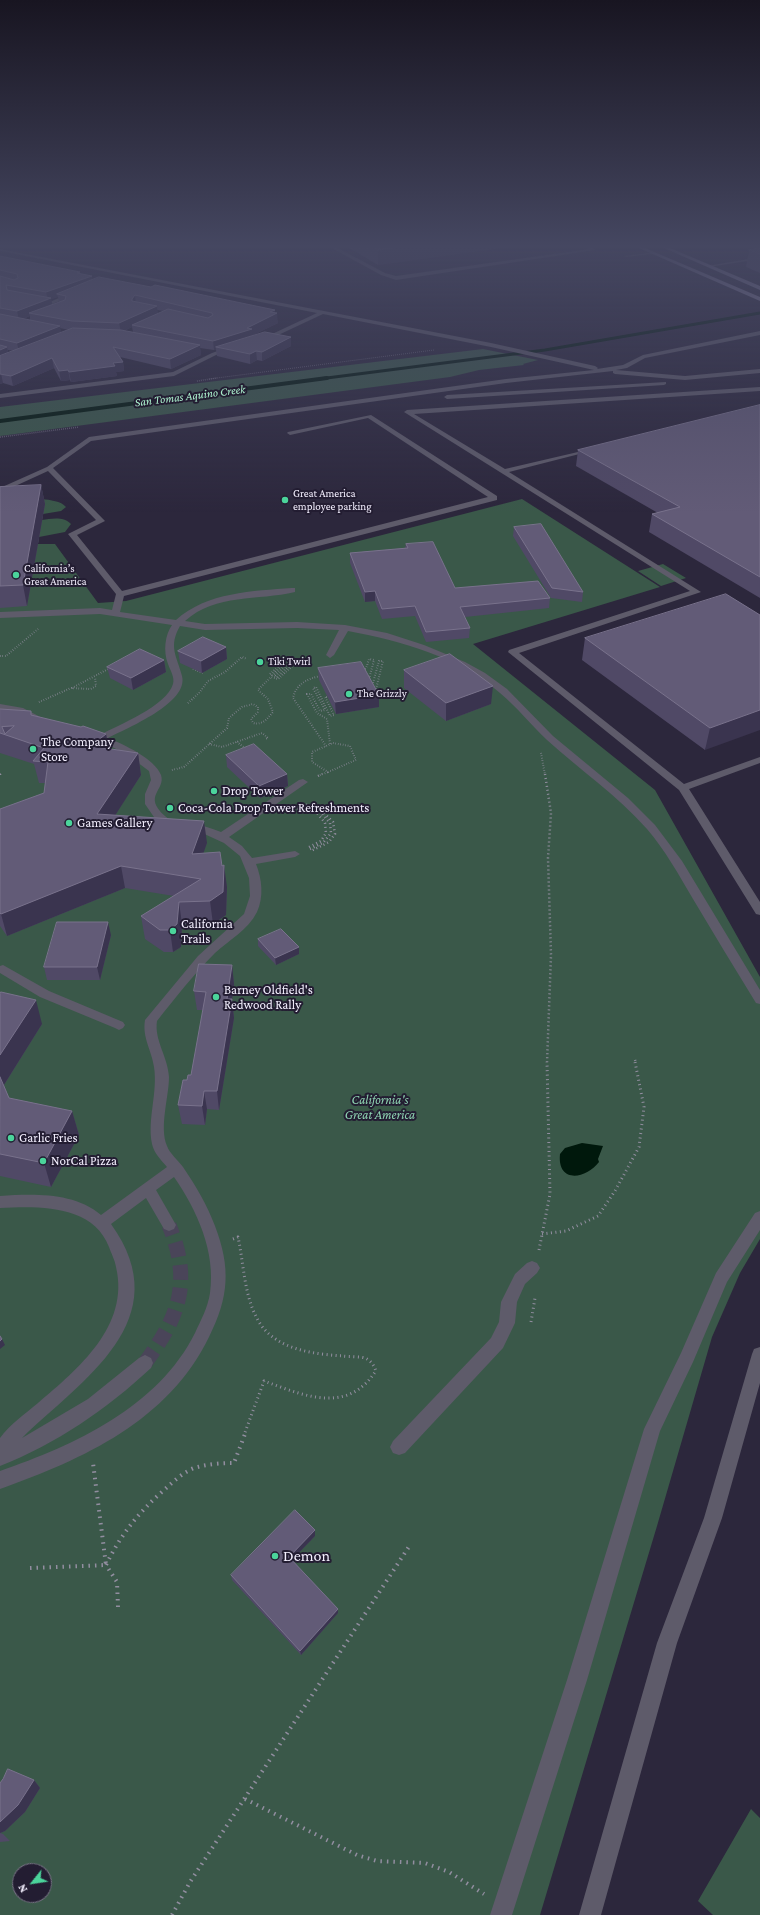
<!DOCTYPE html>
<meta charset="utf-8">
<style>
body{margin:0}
#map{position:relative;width:760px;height:1915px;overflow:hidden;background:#2c273c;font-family:"Crimson Pro",serif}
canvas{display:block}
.north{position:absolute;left:12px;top:1863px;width:40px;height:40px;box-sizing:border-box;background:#231d32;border:1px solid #777184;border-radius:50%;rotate:240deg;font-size:11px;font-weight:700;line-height:16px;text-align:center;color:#f4f0ff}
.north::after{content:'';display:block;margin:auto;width:14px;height:18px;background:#4bd49b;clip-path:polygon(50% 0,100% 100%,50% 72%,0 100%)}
</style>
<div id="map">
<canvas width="760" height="1915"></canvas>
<div class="north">N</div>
</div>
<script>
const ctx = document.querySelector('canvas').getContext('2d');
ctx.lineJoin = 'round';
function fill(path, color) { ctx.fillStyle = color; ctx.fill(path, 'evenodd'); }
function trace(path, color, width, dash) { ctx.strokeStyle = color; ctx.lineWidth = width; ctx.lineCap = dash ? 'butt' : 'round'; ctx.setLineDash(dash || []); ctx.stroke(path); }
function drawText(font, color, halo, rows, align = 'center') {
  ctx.font = font + ' "Crimson Pro",serif'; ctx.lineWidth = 4; ctx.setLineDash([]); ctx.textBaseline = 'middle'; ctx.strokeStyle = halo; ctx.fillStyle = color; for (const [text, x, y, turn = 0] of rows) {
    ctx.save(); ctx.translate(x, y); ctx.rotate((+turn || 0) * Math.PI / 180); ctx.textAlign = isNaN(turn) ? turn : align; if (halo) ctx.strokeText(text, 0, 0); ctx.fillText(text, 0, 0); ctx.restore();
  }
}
const green = new Path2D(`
 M483,349l55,11 -15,4 1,1 -45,5 -29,7 -450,59v-29z
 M42,499c8,1 19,2 24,8l-5,4 -18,3 -1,6c9,-1 21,-4 29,4l-6,8 -26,5 -1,7h17l43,59 28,-2 396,-102 138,88 -187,57 182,146 105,187v262l-20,34 -28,64 -55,189 -117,389h-540v-1408zM20,1871h24v24h-24z
 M663,564l23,14 -25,8 -23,-15z
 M751,1809l9,9v97h-47l-15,-14z`);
const water = new Path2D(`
 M582,1143l21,3 -5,13 1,3c-14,18 -42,21 -39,-8l5,-6z`);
const streamFar1 = new Path2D(`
 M319,379l226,-29 215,-37`);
const stream = new Path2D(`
 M0,421l327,-43`);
const minorTunnel = new Path2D(`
 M145,1363c35,-48 47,-81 24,-138`);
const pathFar5 = new Path2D(`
 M209,379l225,-29`);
const pathFar4 = new Path2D(`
 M197,381l20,-3
 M0,437l79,-10`);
const pathFar3 = new Path2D(`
 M0,656h6l32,-27
 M193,669l10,4
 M363,669h3l3,-10 5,1 -6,23h5l6,-22h4l-7,28h-2
 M320,676c-13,3 -24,8 -27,22l33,48
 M72,688l38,-20
 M327,697h-2l9,18 -4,1 -14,-29 -3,1 12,22 -5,1 -9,-17h-4l10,19 10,6 3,25
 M39,702l32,-14 20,1 5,-3 -1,-9
 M188,703l11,-10 9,-12 17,-9 17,-15 5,2
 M237,742l9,7
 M333,743l17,3 6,14 -28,12 -16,-10v-10z
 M209,744l13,3 40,-14 6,5 -3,1
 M541,753l4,22
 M172,770l12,-3 43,-39 2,-10 13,-11 11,-3 5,3v5l-7,7 2,4c10,2 14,-4 20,-11l-5,-13 -10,-9 13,-13 7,2 18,-16 -2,-1 -17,15 -3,-1 17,-14 -3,-1 -16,14 -2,-1 8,-7 -5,-2
 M0,773v2
 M320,775l8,-3`);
const pathFar2 = new Path2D(`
 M0,774v3
 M545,774l6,39 -3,45 3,97 -4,108
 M318,776l4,-2
 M293,809h5l3,-5 12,2 5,3
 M309,847l12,-6 5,-8 -1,-10 -8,-10
 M310,849l13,-6 8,-10 -1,-10 -11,-12 2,-1 12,12 2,12 -6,8 -18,9
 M635,1060l1,3`);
const pathFar1 = new Path2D(`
 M542,1234l24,-3 32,-15 17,-25 24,-44 5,-40 -9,-45
 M233,1239l5,-2c6,28 6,60 21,85 17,28 55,32 84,34 7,1 19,0 24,3 5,3 7,7 9,12 -4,5 -7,10 -12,14 -29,26 -69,7 -100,-4l-20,54
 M539,1250l11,-56 -3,-132
 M531,1322l4,-24`);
const path = new Path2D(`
 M30,1568l76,-3 -13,-102
 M118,1607l-1,-25 -11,-17c15,-31 33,-53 58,-75 9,-8 18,-17 30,-22 13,-4 27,-5 40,-5l11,-29
 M245,1799l112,56 20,6 48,2 24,9 35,22
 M172,1915l18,-33 220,-337`);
const minor = new Path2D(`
 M326,245h6l53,28 11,3 193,-27 -7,-4h6l8,5 -200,30 -15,-5z
 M0,249l491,94 104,23 3,2 -1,1 26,-4 20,-10 117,-24v4l-115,23 -18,10 -11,2 69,6 75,-7v4l-75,7 -70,-6 -2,-1v-2l-107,12 -415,58 -38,27 52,53 -28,14 45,56 366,-94 -120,-79 -78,17 -3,-2 1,-1 83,-17 126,81v4l-373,96 -4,16 56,8c31,-28 77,-29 116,-32h3v4c-37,9 -79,1 -110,29l20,3 92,-2 48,3 42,8 37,12 41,17 20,11 22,16 46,47 75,62 27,27 27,36 78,129v14l-4,-1c-21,-34 -42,-69 -63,-104 -14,-24 -28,-49 -46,-70 -30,-34 -67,-59 -100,-89 -16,-15 -30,-33 -47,-47 -41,-36 -99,-52 -152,-62l-14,24 -4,3 -4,-3 13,-25 -42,-2 -92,2 -25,-4c-12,21 -3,30 2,50 7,27 -55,52 -74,62 15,6 47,21 53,37 5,15 -19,21 4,41 7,7 17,5 26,7 10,2 20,5 30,9l78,-52 4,-1 5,3 -79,55 13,9 10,12 43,-7 5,3 -5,3 -39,7c6,15 8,33 1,48 -9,18 -28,28 -42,41 -21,21 -40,45 -58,68 -3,19 11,36 12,56 0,20 -10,50 -2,69 3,8 11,14 16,21 13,19 24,38 32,59 16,42 14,71 -6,111 -41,84 -125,122 -209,152v-18c75,-26 158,-64 195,-138 6,-13 13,-26 15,-40 6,-41 -13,-83 -36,-116l-18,13 20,35 -2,4 -5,2 -5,-2 -18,-31 -35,26c69,96 -29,156 -89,214l66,-39 51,-41 6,-3 6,3 2,5 -2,5c-44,41 -95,76 -151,98v-28c10,-14 25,-24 38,-35 40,-34 92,-77 78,-136 -1,-7 -5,-14 -7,-20 -16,-43 -72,-41 -109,-39v-12c33,-2 74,-4 101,19l66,-48c-6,-7 -13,-14 -15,-23 -5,-25 6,-51 2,-77 -2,-16 -12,-29 -9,-47l53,-64 46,-42 6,-18 -1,-18 -9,-22 -16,-13 -24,-11 -33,-6 -11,-6 -11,-16v-10l6,-14 -2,-9 -24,-18 -37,-17 5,-3 7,2c18,-10 67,-29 73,-51 2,-7 -3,-14 -5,-20 -5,-13 -3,-29 4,-39l-72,-11 -100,4v-6l100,-4 12,2 4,-16 -48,-60 28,-14 -48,-49 -48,22v-5l47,-21 42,-30 417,-58 88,-9 -103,-23 -168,-33 -49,23 -13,4 -2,-1v-2l11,-3 47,-22 -317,-62z
 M655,252l-2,2 -27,3 -2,-1z
 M760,257v2l-51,8 -2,-1z
 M73,292l2,3 -25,10 -5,-1z
 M232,346l3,2 -1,1 -18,6 -42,21 -174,22v-4l173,-22 39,-19z
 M666,382v2l-2,1 -217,14 -3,-2 3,-2z
 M760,387v4l-346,23 91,55 90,-21v2l-86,22 192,120 -182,61 165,131 76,-27v6l-71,26 71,113v13l-4,-1 -77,-124 -171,-138 1,-2 181,-59 -286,-179 3,-2z
 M0,704l23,4 29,15 -5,3 -3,-1 -27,-13 -17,-2z
 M3,965l46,26 74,31 2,3 -2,3 -4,2 -4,-2 -75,-31 -40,-24v-7z
 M760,1211v19l-33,52 -34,80 -33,69 -73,249 -75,235h-22l77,-235 77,-251 37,-76 35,-80 39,-60z
 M532,1261l5,2 3,5 -3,5 -12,11 -8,18 -2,21 -12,25 -98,105 -6,2 -6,-2 -3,-6 3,-6 98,-103 8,-16 2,-20 14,-28 12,-11z
 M760,1347v36l-38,135 -45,125 -76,272h-22l78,-272 47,-125 48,-164 2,-5z`);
const major = new Path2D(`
 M632,245h6l122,52v4z
 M657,245h6l97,41v4z`);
const wall = new Path2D(`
 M344,245h179l-145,20z
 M760,248v25l-14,-6 3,-17z
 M0,256l81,18 11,6 59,7 124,23v3l3,10 -25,12v1l38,1v9l-29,15 -5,-1 -7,4 -33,-8 -1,-6h-2l-14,-2 1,7 -30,14 -51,-12 3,5 1,9 -8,1 1,4 -46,6 -1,-2 -9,1 -7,-13 -41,18 -10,-3 -3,1zM58,297l1,5 -7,3 -1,-6zM157,310l7,1 -6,3zM30,316v4l-7,-1zM132,327l1,5 -9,-1zM60,328l9,2 -8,3zM8,350l6,1 -6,2z
 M760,405v193l-111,-66 3,-18 6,-1 -82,-47 2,-16z
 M41,485l4,19 -18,102 -27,2v-121z
 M514,527l69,65 -1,10 -31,-4 -38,-62z
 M406,544l49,44 95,10 -1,10 -84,9 5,11 -1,10 -43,4 -11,-26 -33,3 -7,-18 -10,1 -15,-39v-10l55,-5z
 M760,615l-55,135 -123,-90 3,-22z
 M226,647l1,12 -25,14 -22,-10 -2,-12z
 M164,660l2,12 -33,18 -23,-12 -3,-11z
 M318,668l61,39 -43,7 -17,-34z
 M404,670l87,34 -45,17 -42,-33z
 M0,709l32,6 74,19 3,15 29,4 3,22 -26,40 92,28 -4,10 19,13 5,21 -1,28 -13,9h-31l-1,23 -8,5h-9l-19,-13 -4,-23 33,-20 -49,-8 -118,48 -7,-10v-117l44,-16 1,-10h-6l-5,-19 -34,-11z
 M226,755l61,19 1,12 -28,12 -33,-31z
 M111,935l-11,45h-53l-3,-13z
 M258,939l41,15 -23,11 -18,-19z
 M232,965l2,19 -2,16 2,18 -15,92 -12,-1 -2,16 -23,-1 -4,-19 9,-25 4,-5 12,-65h-6l-3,-19z
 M0,994l42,30 -38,61 5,13 63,13 7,24 -28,52 -51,-11z
 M315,1536l-23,24 46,49v4l-37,42 -69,-75 -1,-5z
 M34,1780l6,8 -15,24 -20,19 -5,2 3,1 7,7 -10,1v-59z`);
const shadedWall = new Path2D(`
 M415,245h108l-145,20v-15z
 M80,272l2,7 10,-3 1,9 -36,9 1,3 -7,2 2,8 -24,6 1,3 -11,4 -2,-9 31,-11 -2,-8 31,-19z
 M135,295l1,10 -3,3 -1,-9z
 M157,306l1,10 -26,9v2l-11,5 -2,-9z
 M275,310v4l2,-1 1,10 -25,12v4l-37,8v3h-2l-1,-9 34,-13 23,-16z
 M60,326l2,9 -43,17 -2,-9z
 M291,337v9l-29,15v-9z
 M200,345l1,10 -30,14 -1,-10z
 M7,347l2,9 -9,4v-10z
 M256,351l1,9 -7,4v-10z
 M52,358l2,10 -41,18 -2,-10z
 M123,362l1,9 -8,1 1,4 -46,6 -2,-10 44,-9z
 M68,370l2,10 -9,1 -2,-10z
 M1,373l2,10 -3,1v-10z
 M41,485l4,19 -18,102 -4,-21z
 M375,591v10l-10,1v-10z
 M226,647l1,12 -25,14 -1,-12z
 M164,660l2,12 -33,18 -2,-12z
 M493,686l-2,18 -45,17v-18z
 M379,695v12l-43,7 -1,-12z
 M760,710v20l-55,20 5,-22z
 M106,734l4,21 -19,-9z
 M138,753l3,22 -39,61 -5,-22z
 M287,774l1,12 -28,12 -1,-12z
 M204,821l3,22 -12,34 -3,-23z
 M224,865l3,22 -1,28 -13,9 -3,-23z
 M121,866l4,22 -118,48 -6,-22z
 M179,902l3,22 -1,23 -8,5 -3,-22z
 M108,922l3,13 -11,45 -3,-13z
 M299,947v7l-23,11 -1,-7z
 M232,965l2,19 -2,16 2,18 -15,92 -2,-19 10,-92z
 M36,1000l6,24 -40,64 -2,-6v-27z
 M204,1091l3,18 -2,16 -3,-19z
 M72,1111l7,24 -28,52 -7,-24z
 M2,1339l3,6 -5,4v-8z
 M315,1530v6l-25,26 -1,-5z
 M338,1609v4l-37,42 -1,-4z
 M34,1780l6,8 -15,24 -20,19 -5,2v-11z`);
const building = new Path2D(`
 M369,245h46l-37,5z
 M760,248v6l-11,-4z
 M0,256l80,16 -3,1 15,3 -46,16 -40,-7 1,5 44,8 -34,13 -17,-3v-32l14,4 4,-2 -1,-4 -17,-4z
 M99,277l52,10 4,-2 120,25 -5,2 7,1 -30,15 5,1 -39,12 -81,-16 36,-16 40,9 5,-3 -1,-2 -77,-18 -3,4v2l25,5 -38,17 -47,-2 -43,-8 36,-13 1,-4 -9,-2z
 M0,314l60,12 -43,17 -17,-4z
 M73,328l48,2 79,15 -30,14 -57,-12 10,15 -10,1 2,3 -46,6 -1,-2 -9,1 -7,-13 -41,18 -11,-2v-18z
 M265,332l26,5 -29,15 -6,-1 -6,3 -34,-7z
 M0,345l7,2 -7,3z
 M760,405v172l-108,-63 28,-7 -102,-57z
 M41,485l-18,100 -23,1v-99z
 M541,524l42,68 -31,-4 -38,-61z
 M433,542l22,46 83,-7 12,17 -90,9 10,21 -44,4 -11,-26 -33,3 -7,-18 -10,1 -15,-39 58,-5 -2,-4z
 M726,594l34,21v95l-50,18 -125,-90z
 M203,637l23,10 -25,14 -23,-10z
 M140,649l24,11 -33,18 -24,-11z
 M450,654l43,32 -47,17 -42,-33z
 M361,662l18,33 -44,7 -17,-34z
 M0,709l31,2v4l50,12 2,-1 23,8 -15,12 47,7 -41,61 107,7 -12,33 28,-2 2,14 2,-1 -1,27 -13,9 -31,1 -2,22 -7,6h-10l-19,-14 60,-37 -80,-13 -120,48 -1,-1v-104l44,-16 4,-31 -15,-1 11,-13 -44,-15zM14,726l-9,8 -3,-7z
 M254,744l33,30 -28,12 -33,-31z
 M57,922h51l-11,45h-53z
 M281,929l18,18 -24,11 -17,-19z
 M199,964l33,1 -5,34h5l-15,92h-13l-2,15 -24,-1 5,-25h4l1,-5h3l15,-83 -12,-1z
 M1,992l35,8 -36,55v-61z
 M0,1077l9,21 63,13 -28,52 -44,-9z
 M0,1336l2,3 -2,2z
 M295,1510l20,20 -26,27 49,52 -38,42 -69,-76z
 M8,1769l26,11 -16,25 -18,17v-39l3,-4z`);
const markers = [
 [285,500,4,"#4bd49b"],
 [16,575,4,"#4bd49b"],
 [260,662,4,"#4bd49b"],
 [349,694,4,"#4bd49b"],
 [33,749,4,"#4bd49b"],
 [214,791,4,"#4bd49b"],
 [170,808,4,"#4bd49b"],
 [69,823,4,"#4bd49b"],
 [173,931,4,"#4bd49b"],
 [216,997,4,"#4bd49b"],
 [11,1138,4,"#4bd49b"],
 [43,1161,4,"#4bd49b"],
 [275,1556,4,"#4bd49b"]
];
const farPoinames = [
 ["Great America",293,494],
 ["employee parking",293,507],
 ["California’s",24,569],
 ["Great America",24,582],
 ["Tiki Twirl",268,662],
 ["The Grizzly",357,694]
];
const farWaternames = [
 ["San Tomas Aquino Creek",190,396,-7]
];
const poiNames = [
 ["The Company",41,742],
 ["Store",41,757],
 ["Drop Tower",222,791],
 ["Coca-Cola Drop Tower Refreshments",178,808],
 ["Games Gallery",77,823],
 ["California",181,924],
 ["Trails",181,939],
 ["Barney Oldfield's",224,990],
 ["Redwood Rally",224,1005],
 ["Garlic Fries",19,1138],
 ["NorCal Pizza",51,1161]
];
const parkNames = [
 ["California's",380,1100],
 ["Great America",380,1115]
];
const nearPoinames = [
 ["Demon",283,1556]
];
fill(green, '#3a5849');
fill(water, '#00180c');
trace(streamFar1, '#00180c', 3);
trace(stream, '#00180c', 4);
trace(minorTunnel, '#4a4559', 15, [15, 8]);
trace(pathFar5, '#928ea0', 1, [0.5, 1.5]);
trace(pathFar4, '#928ea0', 1.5, [0.5, 1.5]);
trace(pathFar3, '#928ea0', 2, [0.5, 2]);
trace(pathFar2, '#928ea0', 2.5, [1, 3]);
trace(pathFar1, '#928ea0', 3, [1, 3.5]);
trace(path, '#928ea0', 4, [1.5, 5]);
fill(minor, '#5e5b6a');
fill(major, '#918aa9');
fill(wall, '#504966');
fill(shadedWall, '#3a344f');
fill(building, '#625b77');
trace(building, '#79728c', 1);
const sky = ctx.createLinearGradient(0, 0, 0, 513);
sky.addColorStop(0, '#181521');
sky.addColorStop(0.48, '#454761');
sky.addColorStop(1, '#45476100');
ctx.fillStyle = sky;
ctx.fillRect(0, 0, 760, 513);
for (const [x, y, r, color] of markers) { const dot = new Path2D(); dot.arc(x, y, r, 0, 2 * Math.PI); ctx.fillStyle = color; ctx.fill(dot); trace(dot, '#231d32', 1.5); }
drawText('11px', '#f4f0ff', '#231d32', farPoinames, 'left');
drawText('italic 12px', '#acf1ce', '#231d32', farWaternames);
drawText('13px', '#f4f0ff', '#231d32', poiNames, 'left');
drawText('italic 13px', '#8fd4b2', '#231d32', parkNames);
drawText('16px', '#f4f0ff', '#231d32', nearPoinames, 'left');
</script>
